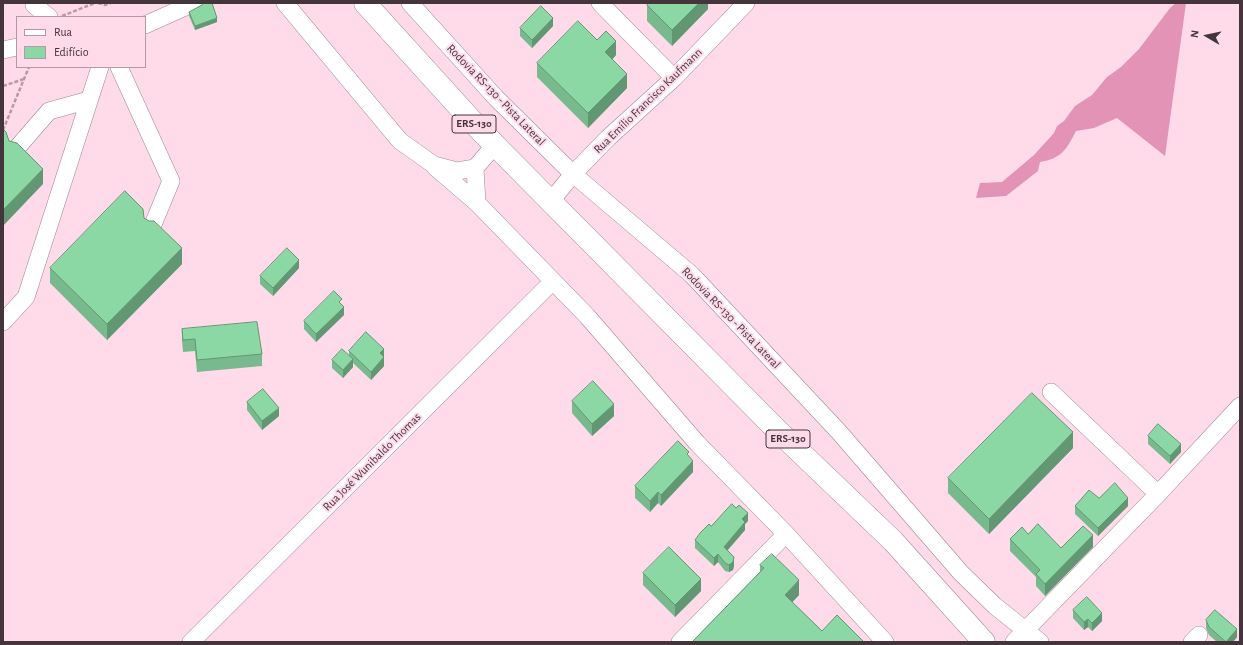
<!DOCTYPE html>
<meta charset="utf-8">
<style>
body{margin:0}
#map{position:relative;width:1243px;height:645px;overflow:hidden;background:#ffdae9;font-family:"Alegreya Sans",sans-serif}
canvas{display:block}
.frame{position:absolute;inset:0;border:4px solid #43353b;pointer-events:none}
.legend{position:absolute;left:16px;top:16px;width:130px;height:52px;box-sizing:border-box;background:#ffdae9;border:1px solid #b498a3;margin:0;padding:5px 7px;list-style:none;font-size:12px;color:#43353b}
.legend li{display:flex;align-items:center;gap:8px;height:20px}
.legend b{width:20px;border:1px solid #b498a3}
.north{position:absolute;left:1187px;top:16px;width:40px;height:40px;-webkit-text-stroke:3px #ffdae9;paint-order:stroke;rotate:279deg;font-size:11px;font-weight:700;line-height:16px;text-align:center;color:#43353b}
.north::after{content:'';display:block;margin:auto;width:14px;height:18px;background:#43353b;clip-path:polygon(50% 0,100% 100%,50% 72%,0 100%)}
</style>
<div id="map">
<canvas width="1243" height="645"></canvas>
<div class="frame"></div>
<ul class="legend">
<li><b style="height:5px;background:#fff"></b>Rua</li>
<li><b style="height:11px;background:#8cd8a4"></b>Edifício</li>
</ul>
<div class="north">N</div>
</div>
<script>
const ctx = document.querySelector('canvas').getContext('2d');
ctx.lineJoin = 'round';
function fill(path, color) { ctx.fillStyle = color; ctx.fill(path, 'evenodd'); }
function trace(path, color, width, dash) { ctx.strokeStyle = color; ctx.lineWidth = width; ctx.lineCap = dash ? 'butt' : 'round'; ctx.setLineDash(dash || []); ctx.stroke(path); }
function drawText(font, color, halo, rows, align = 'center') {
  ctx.font = font + ' "Alegreya Sans",sans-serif'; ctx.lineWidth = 4; ctx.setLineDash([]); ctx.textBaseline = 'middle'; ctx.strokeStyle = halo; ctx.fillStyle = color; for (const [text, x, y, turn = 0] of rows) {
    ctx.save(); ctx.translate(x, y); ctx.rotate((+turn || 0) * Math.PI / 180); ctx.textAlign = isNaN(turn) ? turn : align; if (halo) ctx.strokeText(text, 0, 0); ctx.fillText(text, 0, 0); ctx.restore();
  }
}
const forest = new Path2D(`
 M1176,3h10l-21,153 -48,-38 -23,10 -18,3c-9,18 -15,28 -36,31l-2,9 -32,25 -30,2 4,-15 22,-1 32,-27 20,-22 3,-7 7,-5 11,-15 17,-11 15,-18 14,-10 18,-18 31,-41z`);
const path = new Path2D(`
 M98,3l7,2 6,-2
 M62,16l33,-13
 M3,86l21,-7
 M3,130l26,-63`);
const minor = new Path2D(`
 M285,3l115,138 34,24 23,6 18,-3
 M410,3l86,95 77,76 119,101 147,157 122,141 34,33 45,36
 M600,3l74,75
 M34,5l15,12
 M145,25l49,-22
 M3,50l14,-3
 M119,67l52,114 -19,46
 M495,145l-20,23 2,35 110,113 110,127 89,91 99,108
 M16,149l33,-38 40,-11
 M435,167l42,36
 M551,201l22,-27 35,-36 66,-60 72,-75
 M3,322l23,-25 74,-230
 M1051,392l107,102
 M191,642l362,-361
 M680,642l106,-108
 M1014,642l144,-148 82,-88
 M1192,642l7,-7`);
const major = new Path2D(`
 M365,3l117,129 295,298 116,111 91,101`);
const wall = new Path2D(`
 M708,3v6l-36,37 -25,-25v-16z
 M189,12l28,10 -22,8 -6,-14z
 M553,26l-21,22 -12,-12v-8z
 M597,40l19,15 -4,5 15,28 -39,40 -51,-51v-14z
 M144,218l38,46 -75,76 -57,-57v-15z
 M299,268l-26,28 -13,-12v-8z
 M342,304l2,11 -28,27 -12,-13v-8z
 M182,329l80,25v12l-65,6 -2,-21 -12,1 -1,-11z
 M349,351l35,6v9l-13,14 -18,-17v4l-10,11 -11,-10v-8l17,-5z
 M572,401l42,15 -22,20 -20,-23z
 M247,402l32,14 -17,14 -15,-20z
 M1148,436l33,16 -11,12 -22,-20z
 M1073,448l-84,86 -41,-41v-15z
 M693,472l-32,34 -3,-3 -8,9 -15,-14v-12z
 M1075,506h53l-30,30 -23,-22z
 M748,521l-3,3v6l-17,20 6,15 -1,5 -4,2 -4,-1 -7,-9 -4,4 -19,-18v-8l16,-14z
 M1028,534l33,14 32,-1 -48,49 -9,-10v-9l-26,-26v-12z
 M760,565l39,30 -7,7 30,29 -130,11 68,-70z
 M643,573l58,18 -26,26 -32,-32z
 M1073,610l29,11 -10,10 -4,-4 -4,3 -11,-12z
 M1206,620l31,17 -4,5h-16l-8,-7 -3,-7z`);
const shadedWall = new Path2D(`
 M699,3h9v6l-36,37v-16z
 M217,18v4l-22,8v-4z
 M553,18v8l-21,22v-8z
 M616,41v14l-11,12v-15z
 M627,74v14l-39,40v-15z
 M43,169v15l-40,42v-16z
 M182,248v16l-75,76v-16z
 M299,260v8l-26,28v-8z
 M344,307v8l-28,27v-8z
 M384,349v8l-4,-4z
 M384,357v9l-13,14v-8z
 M353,359v8l-10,11v-8z
 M614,404v12l-22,20v-12z
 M279,408v8l-17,14v-9z
 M1073,432v16l-84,86v-15z
 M1181,444v8l-11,12v-8z
 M693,461v11l-32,34v-11z
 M658,492v11l-8,9v-11z
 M1128,498v8l-30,30v-8z
 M748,513v8l-3,3v6l-21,24v-7l18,-28z
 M1093,535v12l-48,49v-12z
 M718,554v8l-4,4v-8z
 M734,557v8l-1,5 -4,2v-7z
 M701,579v12l-26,26v-12z
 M799,580v15l-14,15v-15z
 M1102,613v8l-10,10v-8z
 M1088,619v8l-4,3v-8z
 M1237,629v8l-4,5h-7z`);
const building = new Path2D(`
 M202,3h10l5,15 -22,8 -6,-14 13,-7z
 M649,3h50l-27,27 -25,-25z
 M541,6l12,12 -21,22 -12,-12z
 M578,21l19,19 9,-9 10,10 -11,11 22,22 -39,39 -51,-50z
 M3,129l3,3 3,9 8,2 26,26 -40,41z
 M125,191l18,18 1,9 5,3h5l28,27 -75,76 -57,-56z
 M287,248l12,12 -26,28 -13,-12z
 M334,291l8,8 -3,3 5,5 -28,27 -12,-13z
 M257,322l5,32 -65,6 -2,-21 -12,1 -1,-11z
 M366,332l18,17 -4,4 4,4 -13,15 -22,-21z
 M342,349l11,10 -10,11 -11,-10z
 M593,381l21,23 -22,20 -20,-23z
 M263,389l16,19 -17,13 -15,-19z
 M1032,393l41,39 -84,87 -41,-41z
 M1158,424l23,20 -11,12 -22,-20z
 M678,441l11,11 -2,2 6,7 -32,34 -3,-3 -8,9 -15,-15z
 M1115,483l13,15 -30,30 -23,-22 14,-16 10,8z
 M732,504l4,4 3,-3 9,8 -6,6 3,3 -21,25 10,10 -1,5 -4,3 -4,-2 -7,-9 -4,4 -19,-18 5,-7 9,-9 2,2z
 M1038,524l23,24 22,-22 10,9 -48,49 -9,-10 4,-4 -30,-31 12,-12 6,7z
 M669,547l32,32 -26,26 -32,-32z
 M772,554l27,26 -14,15 37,36 15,-16 27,27h-172l72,-74 -4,-3z
 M1087,597l15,16 -10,10 -4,-4 -4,3 -11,-12z
 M1215,610l22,19 -11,13 -17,-15 -3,-7z`);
const shields = [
 [474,124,44],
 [788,439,44]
];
const shieldNames = [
 ["ERS-130",474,124],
 ["ERS-130",788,439]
];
const streetNames = [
 ["Rodovia RS-130 - Pista Lateral",496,95,46],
 ["Rua Emílio Francisco Kaufmann",648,101,-44],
 ["Rodovia RS-130 - Pista Lateral",731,318,46],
 ["Rua José Wunibaldo Thomas",372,462,-45]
];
fill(forest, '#e393b6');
trace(minor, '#a58492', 18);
trace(major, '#a58492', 23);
trace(path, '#b79aa6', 2.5, [4, 2]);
trace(minor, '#fff', 17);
trace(major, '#fff', 22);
fill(wall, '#78ba8d');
fill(shadedWall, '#629773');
fill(building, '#8cd8a4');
trace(building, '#629773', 1);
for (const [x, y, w] of shields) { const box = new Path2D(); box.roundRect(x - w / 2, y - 9, w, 18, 3); ctx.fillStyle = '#ffdae9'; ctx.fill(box); trace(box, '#43353b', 1); }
drawText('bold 11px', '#43353b', null, shieldNames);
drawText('12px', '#43353b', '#ffdae9', streetNames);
</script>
